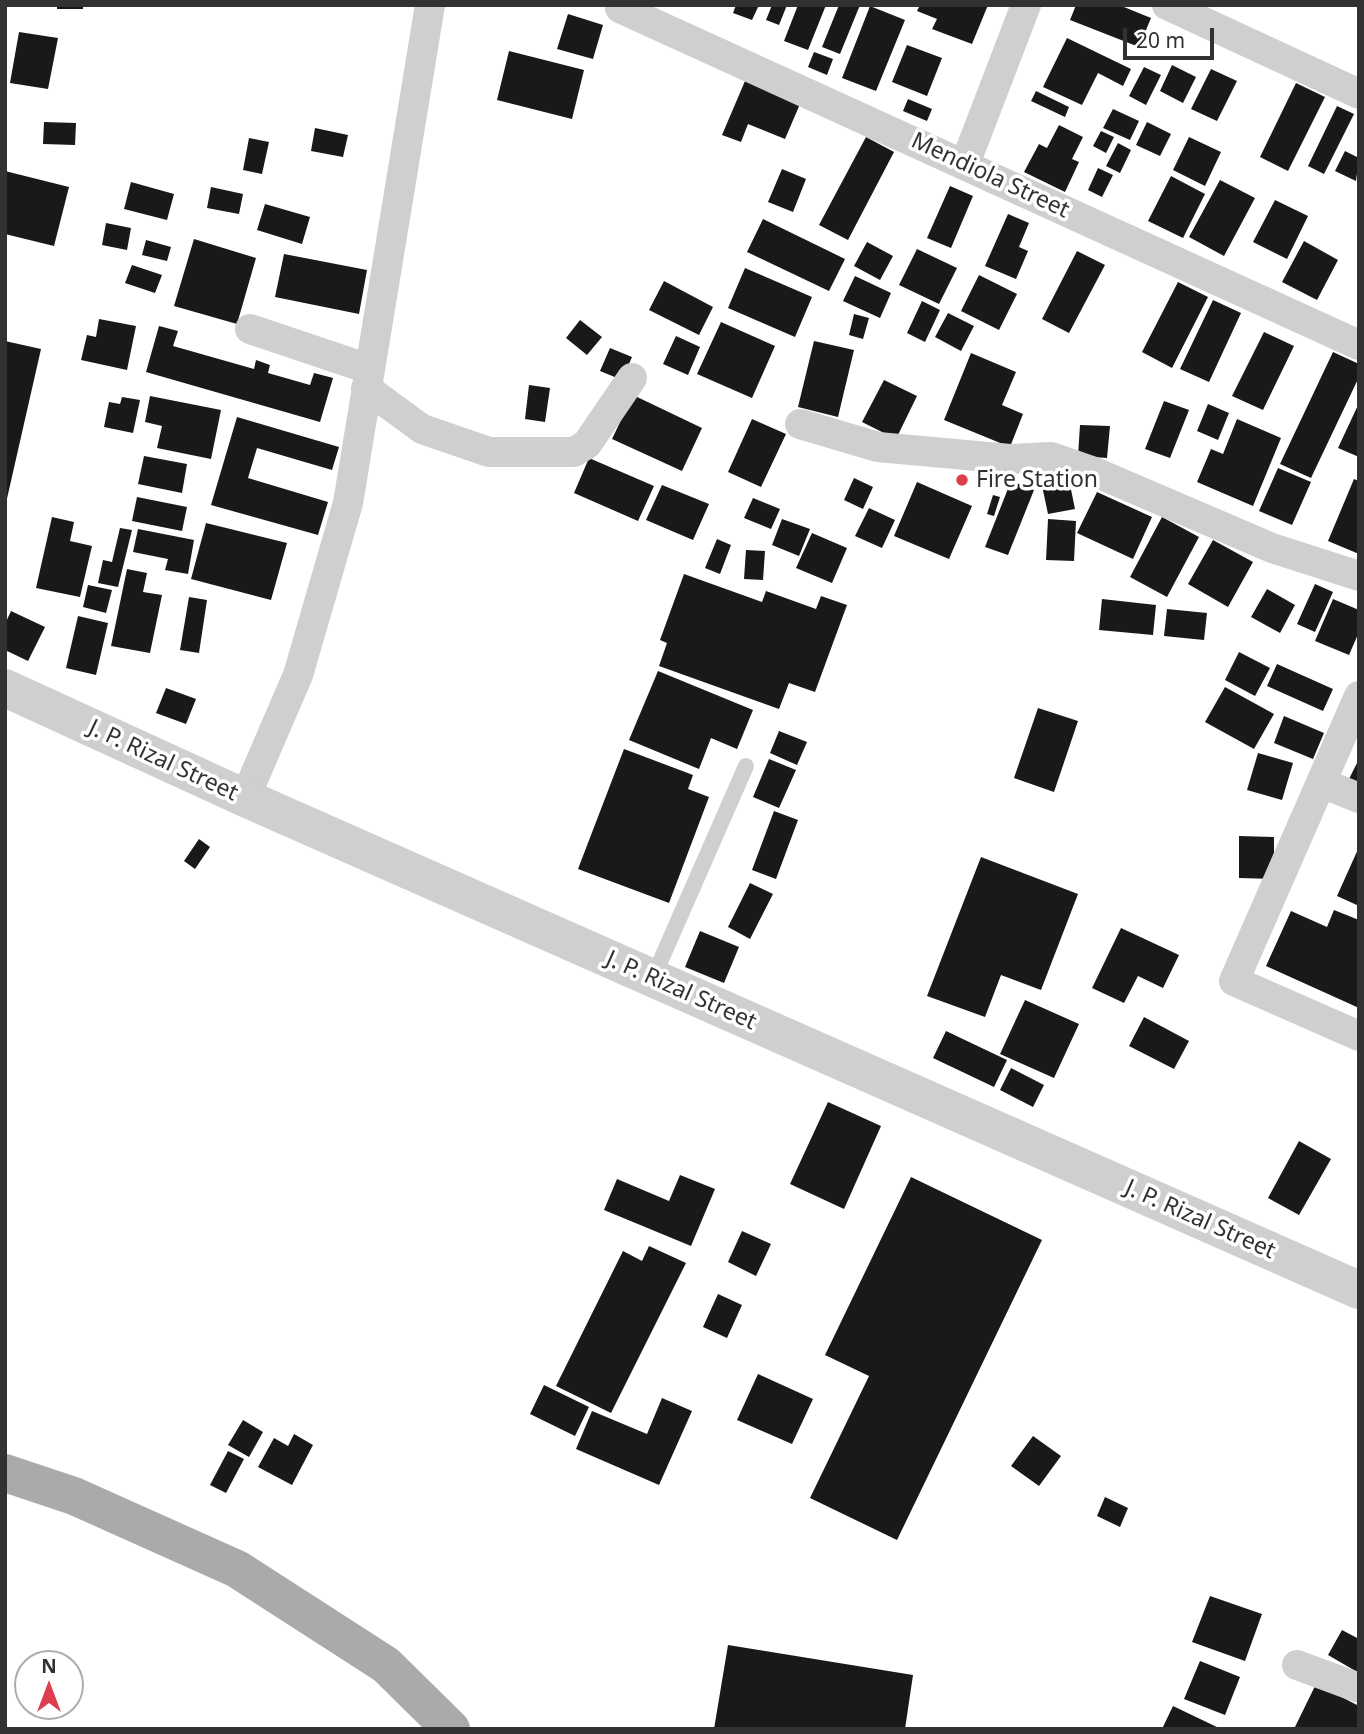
<!DOCTYPE html>
<style>
body{margin:0}
#map{position:relative;width:1364px;height:1734px;overflow:hidden;background:#fff;font-family:"Noto Sans",sans-serif}
canvas{display:block}
.frame{position:absolute;inset:0;border:7px solid #323232;pointer-events:none}
.north{position:absolute;left:14px;top:1650px;width:70px;height:70px;box-sizing:border-box;background:#fff;border:2px solid #adadad;border-radius:50%;rotate:0deg;font-size:19px;font-weight:700;line-height:28px;text-align:center;color:#323232}
.north::after{content:'';display:block;margin:auto;width:24px;height:32px;background:#de3f4e;clip-path:polygon(50% 0,100% 100%,50% 72%,0 100%)}
.scale{position:absolute;left:1123px;top:28px;width:91px;height:32px;box-sizing:border-box;border:4px solid #323232;border-top:0;padding-left:9px;font-size:21px;line-height:24px;white-space:nowrap;color:#323232;-webkit-text-stroke:5px #fff;paint-order:stroke}
</style>
<div id="map">
<canvas width="1364" height="1734"></canvas>
<div class="frame"></div>
<div class="north">N</div>
<div class="scale">20 m</div>
</div>
<script>
const ctx = document.querySelector('canvas').getContext('2d');
ctx.lineJoin = 'round';
function fill(path, color) { ctx.fillStyle = color; ctx.fill(path, 'evenodd'); }
function trace(path, color, width, dash) { ctx.strokeStyle = color; ctx.lineWidth = width; ctx.lineCap = dash ? 'butt' : 'round'; ctx.setLineDash(dash || []); ctx.stroke(path); }
function drawText(font, color, halo, rows, align = 'center') {
  ctx.font = font + ' "Noto Sans",sans-serif'; ctx.lineWidth = 7; ctx.setLineDash([]); ctx.textBaseline = 'middle'; ctx.strokeStyle = halo; ctx.fillStyle = color; for (const [text, x, y, turn = 0] of rows) {
    ctx.save(); ctx.translate(x, y); ctx.rotate((+turn || 0) * Math.PI / 180); ctx.textAlign = isNaN(turn) ? turn : align; if (halo) ctx.strokeText(text, 0, 0); ctx.fillText(text, 0, 0); ctx.restore();
  }
}
const building = new Path2D(`
 M57,5h26v4h-26z
 M736,5h23l-7,15 -19,-7z
 M772,5h15l-8,20 -13,-5z
 M798,5h28l-18,45 -24,-9z
 M839,5h21l-20,49 -18,-7z
 M920,5h68l-16,39 -40,-15 5,-10 -20,-8z
 M1076,5h43l32,13 -12,29 -69,-27z
 M870,6l35,14 -29,71 -34,-13z
 M568,14l35,11 -10,34 -36,-10z
 M19,32l39,6 -10,51 -38,-6z
 M1067,38l64,31 -8,17 -25,-13 -16,32 -39,-18z
 M907,45l35,13 -15,38 -35,-14z
 M509,51l75,19 -12,49 -75,-19z
 M814,52l19,7 -6,16 -19,-8z
 M1172,65l24,12 -13,26 -23,-12z
 M1144,67l17,8 -15,30 -17,-9z
 M1211,69l26,12 -20,40 -26,-12z
 M745,81l55,23 -15,35 -37,-15 -7,18 -19,-7z
 M1296,83l29,14 -37,74 -28,-14z
 M1036,91l33,16 -4,10 -34,-16z
 M908,99l24,10 -5,12 -24,-10z
 M1337,106l17,8 -30,60 -16,-8z
 M1113,109l26,12 -9,19 -27,-12z
 M44,122l32,1 -1,22 -32,-1z
 M1147,122l24,12 -11,22 -24,-11z
 M1059,125l24,12 -11,22 7,3 -14,30 -41,-20 15,-28 8,4z
 M315,128l33,7 -5,22 -32,-6z
 M1101,131l13,6 -8,16 -13,-7z
 M866,137l28,15 -46,88 -29,-15z
 M1189,137l32,15 -16,34 -32,-16z
 M249,138l20,4 -7,32 -19,-4z
 M1118,143l13,7 -11,23 -14,-7z
 M1345,151l14,7 -3,23 -21,-10z
 M1098,168l15,7 -11,22 -14,-7z
 M782,169l24,10 -13,33 -25,-10z
 M5,171l64,16 -15,59 -49,-12z
 M1171,176l34,18 -22,44 -35,-17z
 M1220,180l35,18 -31,58 -35,-19z
 M131,182l43,12 -7,26 -43,-11z
 M950,186l23,10 -22,52 -24,-10z
 M211,187l32,7 -4,20 -32,-6z
 M1275,200l33,16 -21,43 -34,-17z
 M265,204l45,13 -8,27 -45,-14z
 M1008,214l21,9 -10,24 9,4 -12,28 -31,-13z
 M763,219l82,40 -16,32 -82,-39z
 M106,223l25,5 -4,22 -25,-5z
 M194,239l62,19 -19,66 -63,-18z
 M146,240l25,7 -4,14 -25,-6z
 M1304,241l34,19 -21,40 -35,-18z
 M867,242l26,14 -13,24 -26,-14z
 M917,249l40,19 -18,36 -40,-19z
 M1077,251l28,14 -36,68 -27,-14z
 M284,254l83,16 -8,44 -84,-17z
 M132,265l30,10 -7,18 -30,-10z
 M745,268l67,29 -17,40 -67,-29z
 M979,275l38,19 -18,36 -38,-19z
 M855,276l36,17 -11,25 -37,-17z
 M664,281l49,26 -14,28 -50,-25z
 M1178,282l30,15 -36,71 -30,-16z
 M1213,300l28,13 -32,69 -29,-13z
 M922,301l18,9 -15,32 -18,-9z
 M948,313l26,13 -13,25 -26,-14z
 M854,314l15,4 -6,21 -14,-4z
 M99,319l37,7 -9,44 -46,-10 6,-25 9,2z
 M580,320l22,17 -15,18 -21,-17z
 M721,322l54,24 -23,52 -55,-24z
 M159,326l19,5 -5,15 81,23 2,-9 14,5 -2,8 42,12 4,-12 19,5 -13,44 -174,-50z
 M1264,332l30,14 -31,64 -31,-14z
 M676,336l24,11 -12,28 -25,-11z
 M5,341l36,8 -35,154h-1z
 M814,341l40,9 -16,67 -40,-10z
 M610,348l22,9 -10,23 -22,-9z
 M1333,352l26,12v13l-48,101 -31,-14z
 M971,353l45,19 -14,33 21,9 -13,33 -66,-27z
 M884,380l33,16 -21,43 -34,-17z
 M529,385l21,3 -5,34 -20,-3z
 M633,395l69,33 -20,43 -70,-32z
 M150,396l71,14 -10,49 -54,-11 5,-22 -17,-4z
 M122,397l18,3 -7,33 -29,-6 5,-25 11,2z
 M1164,401l25,9 -19,48 -25,-9z
 M1359,403v54l-21,-9z
 M1208,404l21,9 -11,27 -21,-9z
 M237,417l102,30 -7,23 -75,-22 -9,30 80,24 -10,33 -107,-30z
 M752,419l34,15 -25,53 -33,-15z
 M1237,419l44,19 -28,68 -56,-24 14,-33 12,5z
 M1080,425l30,1 -3,32 -29,-2z
 M144,456l43,8 -5,29 -44,-9z
 M589,458l65,28 -16,35 -64,-28z
 M1278,468l33,14 -19,43 -33,-14z
 M1067,470l8,39 -27,5 -8,-38z
 M854,478l19,9 -10,22 -19,-9z
 M1354,479l5,2v73l-31,-13z
 M1011,481l23,9 -26,65 -23,-8z
 M917,482l55,24 -23,53 -55,-23z
 M662,485l47,19 -16,36 -47,-20z
 M1097,492l55,25 -19,42 -56,-26z
 M993,495l7,2 -6,19 -7,-2z
 M137,497l50,10 -5,24 -50,-10z
 M753,498l27,11 -9,20 -27,-11z
 M869,508l26,12 -13,28 -27,-12z
 M52,517l22,5 -4,19 22,5 -12,51 -44,-9z
 M1162,517l37,20 -32,60 -37,-20z
 M782,519l28,10 -11,27 -27,-11z
 M1048,519l28,2 -2,40 -28,-1z
 M206,523l81,20 -16,57 -80,-21z
 M120,528l12,2 -14,57 -20,-4 5,-23 9,2z
 M138,529l56,11 -6,34 -23,-4 3,-11 -35,-7z
 M812,533l35,15 -15,35 -36,-15z
 M717,539l14,6 -11,29 -15,-6z
 M1213,540l40,22 -25,45 -40,-23z
 M746,550l19,1 -2,29 -19,-1z
 M127,569l20,4 -4,19 19,3 -12,58 -39,-7z
 M684,574l78,28 4,-11 50,18 5,-13 26,9 -32,87 -26,-9 -10,26 -120,-43 8,-23 -7,-3z
 M1315,584l18,8 -18,40 -18,-8z
 M88,585l24,5 -6,23 -23,-6z
 M1267,589l28,16 -15,28 -29,-16z
 M189,597l18,3 -8,53 -19,-3z
 M1102,599l54,6 -3,30 -54,-5z
 M1333,599l26,11v22l-10,23 -34,-14z
 M1167,609l40,4 -3,27 -40,-4z
 M11,611l34,16 -17,34 -23,-11v-26z
 M78,616l30,7 -12,52 -30,-7z
 M1239,652l31,16 -15,28 -30,-16z
 M1277,664l56,25 -10,22 -56,-25z
 M658,671l95,39 -16,39 -26,-11 -12,31 -70,-29z
 M1225,687l49,27 -20,35 -49,-27z
 M166,688l30,11 -10,25 -30,-11z
 M1038,708l40,13 -24,71 -40,-14z
 M1284,716l40,17 -11,26 -39,-16z
 M779,731l28,11 -10,23 -27,-12z
 M624,749l69,26 -5,14 21,8 -40,106 -91,-34z
 M1258,753l35,10 -11,37 -35,-10z
 M769,759l27,11 -17,38 -26,-11z
 M1359,759v25l-10,-5z
 M774,811l24,9 -22,59 -24,-9z
 M1239,836l35,1v42l-35,-1z
 M199,839l11,8 -15,22 -11,-8z
 M1359,847v59l-22,-10z
 M981,857l97,37 -37,96 -40,-15 -16,42 -58,-21z
 M750,883l23,11 -23,45 -22,-12z
 M1334,910l25,10v88l-93,-42 25,-55 36,16z
 M1121,928l58,27 -16,33 -25,-12 -14,27 -32,-15z
 M700,931l39,16 -15,36 -39,-16z
 M1025,1000l54,24 -25,54 -54,-24z
 M1144,1017l45,24 -15,28 -45,-23z
 M946,1031l61,29 -13,27 -61,-29z
 M1011,1068l33,17 -11,22 -33,-17z
 M828,1102l53,24 -37,83 -54,-25z
 M1299,1141l32,18 -32,56 -31,-17z
 M680,1175l35,14 -24,57 -87,-36 13,-31 52,22z
 M911,1177l131,63 -145,300 -87,-42 59,-122 -44,-21z
 M742,1231l29,13 -15,32 -28,-14z
 M649,1246l37,17 -75,150 -55,-27 67,-135 19,10z
 M718,1294l24,11 -15,33 -24,-11z
 M758,1374l55,25 -21,45 -55,-24z
 M544,1385l45,22 -14,29 -45,-22z
 M662,1398l30,13 -33,74 -83,-36 16,-38 55,23z
 M243,1420l20,12 -14,25 -21,-12z
 M294,1434l19,11 -21,40 -34,-18 16,-29 14,8z
 M1033,1436l28,20 -22,30 -28,-20z
 M228,1451l16,8 -18,34 -16,-8z
 M1105,1497l23,11 -8,19 -23,-11z
 M1210,1596l52,18 -17,47 -53,-19z
 M1342,1630l17,9v34l-31,-18z
 M728,1645l185,30 -8,54h-191z
 M1200,1661l40,16 -15,38 -41,-16z
 M1316,1684l43,22v23h-65z
 M1173,1706l48,23h-59z`);
const service = new Path2D(`
 M653,978l93,-212`);
const minor = new Path2D(`
 M1167,5l192,89
 M620,8l739,337
 M965,164l61,-159
 M250,329l119,40
 M366,388l56,41 67,23h85l13,-8 45,-66
 M800,424l78,23 132,12 41,-2 46,16 175,75 87,28
 M1359,696l-125,285 125,55
 M1322,783l37,15
 M245,798l53,-123 50,-172 82,-498
 M1297,1665l62,23`);
const tertiary = new Path2D(`
 M5,688l240,110 1114,492`);
const primary = new Path2D(`
 M5,1473l69,23 163,73 149,96 65,64`);
const markers = [
 [962,480,7,"#de3f4e"]
];
const streetNames = [
 ["Mendiola Street",990,176,25],
 ["J. P. Rizal Street",163,761,25],
 ["J. P. Rizal Street",681,991,24],
 ["J. P. Rizal Street",1200,1220,24]
];
const poiNames = [
 ["Fire Station",976,480]
];
fill(building, '#191919');
trace(service, '#cfcfcf', 16);
trace(minor, '#cfcfcf', 30);
trace(tertiary, '#cfcfcf', 38);
trace(primary, '#aaa', 38);
for (const [x, y, r, color] of markers) { const dot = new Path2D(); dot.arc(x, y, r, 0, 2 * Math.PI); ctx.fillStyle = color; ctx.fill(dot); trace(dot, '#fff', 2.5); }
drawText('23px', '#323232', '#fff', streetNames);
drawText('23px', '#323232', '#fff', poiNames, 'left');
</script>
